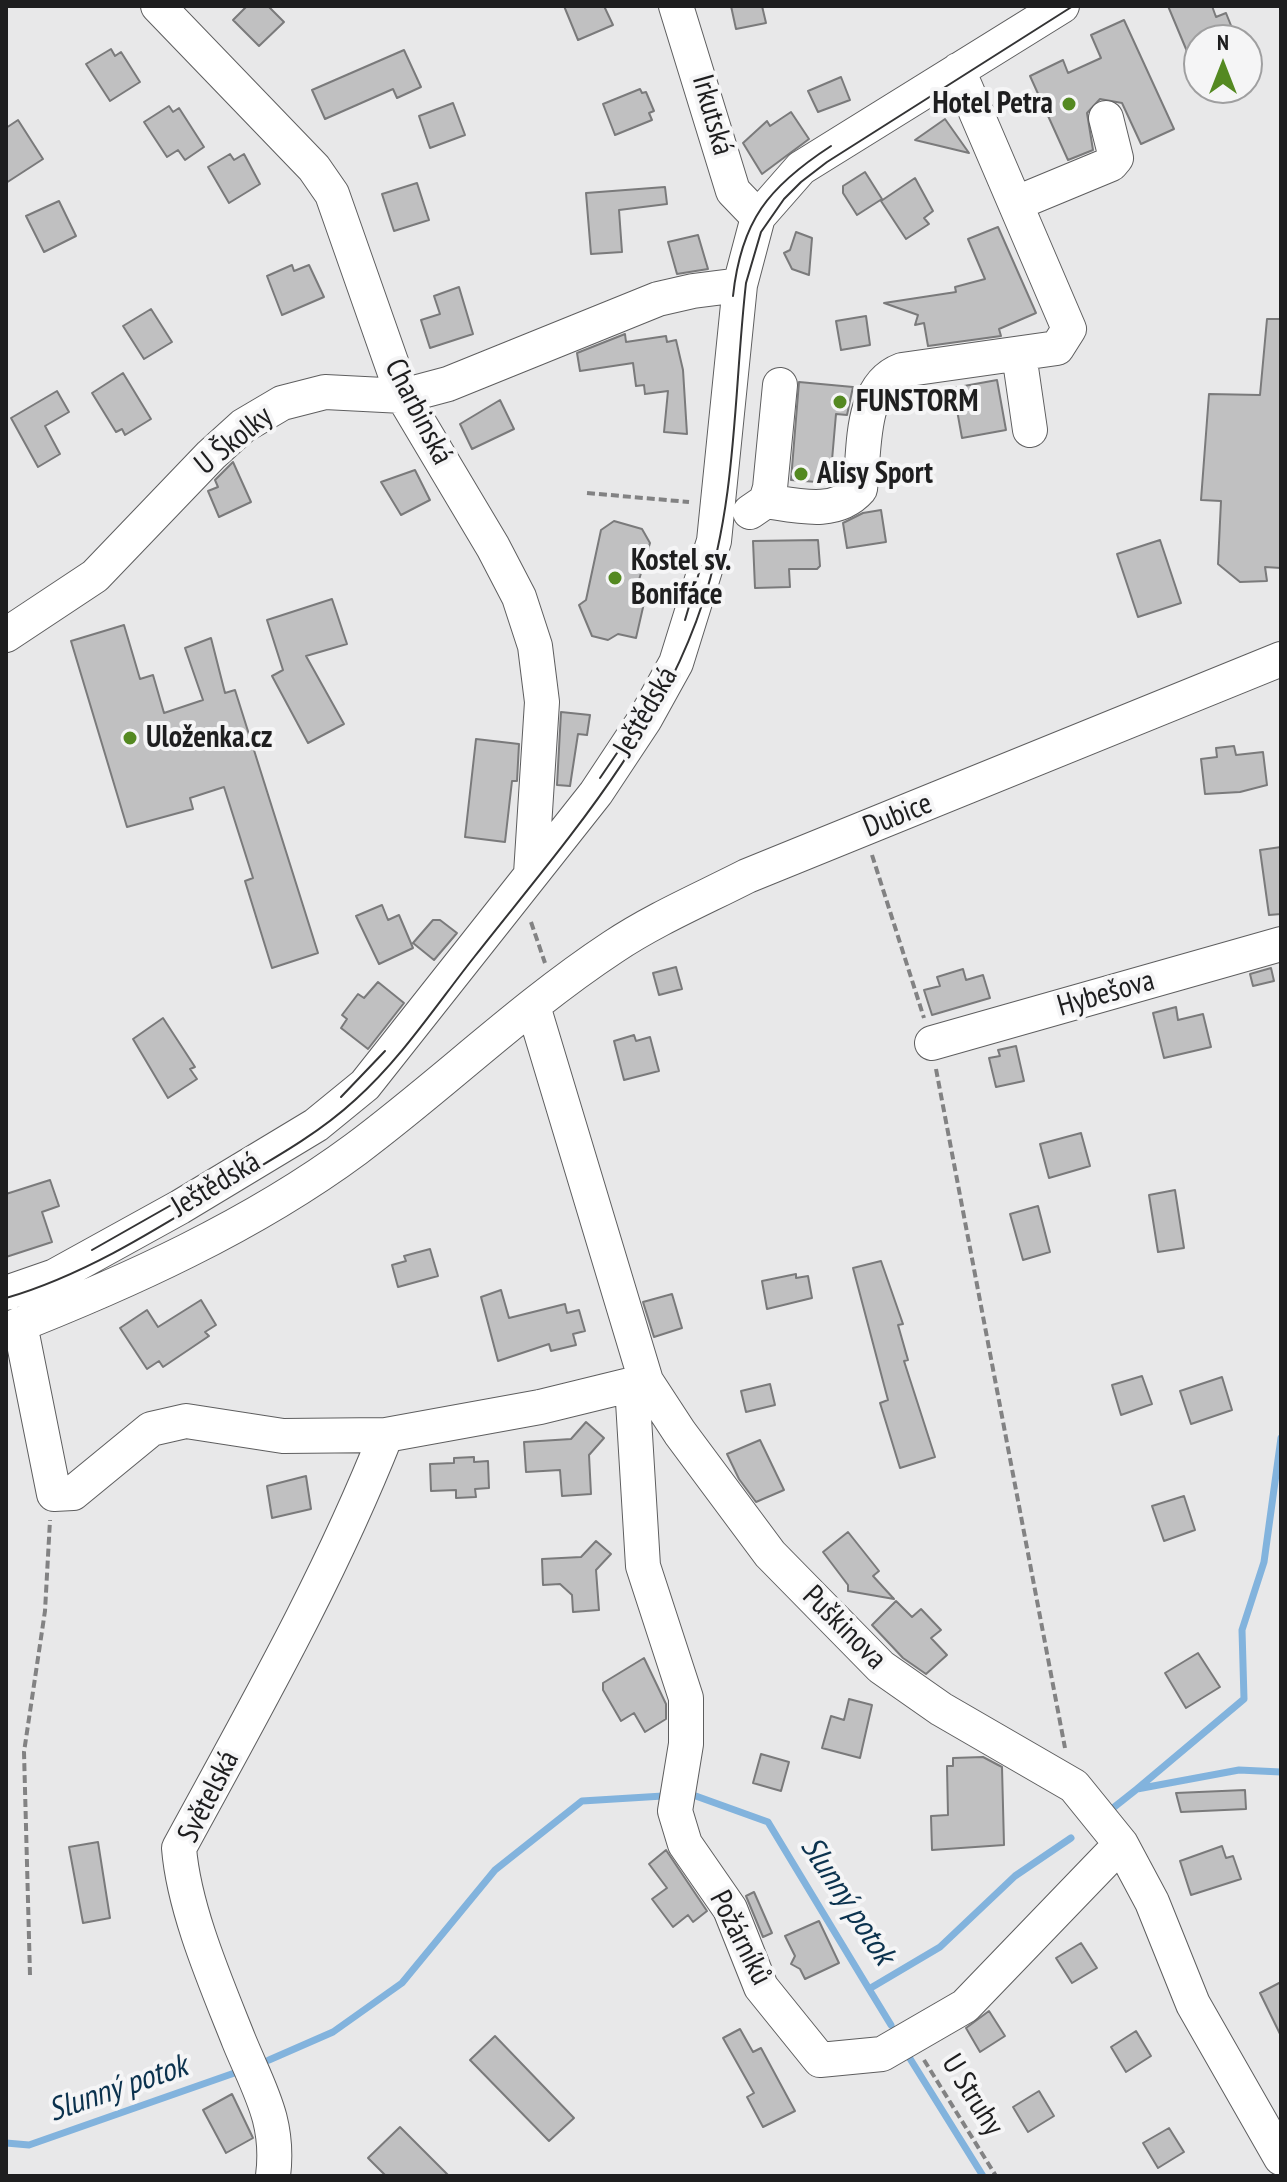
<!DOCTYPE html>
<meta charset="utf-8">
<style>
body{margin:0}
#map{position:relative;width:1287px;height:2182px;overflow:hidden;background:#e8e8e9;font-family:"PT Sans Narrow",sans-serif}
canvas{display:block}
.frame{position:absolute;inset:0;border:8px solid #1e1e1f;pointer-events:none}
.north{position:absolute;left:1183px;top:24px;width:80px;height:80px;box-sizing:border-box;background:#f5f5f6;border:2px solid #9f9fa0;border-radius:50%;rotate:0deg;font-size:22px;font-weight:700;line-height:32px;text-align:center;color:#1e1e1f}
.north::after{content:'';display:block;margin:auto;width:28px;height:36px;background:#548921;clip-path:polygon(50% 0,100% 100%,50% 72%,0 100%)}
</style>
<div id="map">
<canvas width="1287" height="2182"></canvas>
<div class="frame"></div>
<div class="north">N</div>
</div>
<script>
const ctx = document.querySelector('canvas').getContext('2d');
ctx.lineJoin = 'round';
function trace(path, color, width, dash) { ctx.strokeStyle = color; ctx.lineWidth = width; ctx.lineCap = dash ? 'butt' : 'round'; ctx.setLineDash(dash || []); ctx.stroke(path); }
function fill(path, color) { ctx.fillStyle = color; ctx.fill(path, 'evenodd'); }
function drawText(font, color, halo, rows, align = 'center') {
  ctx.font = font + ' "PT Sans Narrow",sans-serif'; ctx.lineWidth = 8; ctx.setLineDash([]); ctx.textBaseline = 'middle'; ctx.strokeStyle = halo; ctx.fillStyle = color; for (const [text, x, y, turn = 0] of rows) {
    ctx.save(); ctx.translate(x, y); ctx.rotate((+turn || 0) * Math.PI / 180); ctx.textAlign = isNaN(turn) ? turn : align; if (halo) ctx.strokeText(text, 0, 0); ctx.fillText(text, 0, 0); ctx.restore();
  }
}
const stream = new Path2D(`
 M1137,1789l107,-90 -2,-69 22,-68 17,-124
 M693,1795l75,27 101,167 71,-42 75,-71 56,-38
 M1113,1808l24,-19 102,-19 42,2
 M869,1989l22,36
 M909,2057l74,119
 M269,2060l64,-28 69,-49 93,-113 87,-69 81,-5
 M6,2143l23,2 214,-75`);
const building = new Path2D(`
 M247,6h21l16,16 -25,24 -26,-26z
 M564,6h40l9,19 -35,15z
 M731,6h31l4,17 -30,6z
 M1168,6h44l4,11 10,-4 8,20 -16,7h-19v40z
 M1124,20l50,109 -33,15 -19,-41 -22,-4 -13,14 6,37 -25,10 -38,-84 33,-16 5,13 33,-15 -10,-23z
 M111,49l4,7 6,-4 19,30 -30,19 -24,-37z
 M404,50l17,37 -24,11 -4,-9 -68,30 -13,-29z
 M841,77l9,23 -32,12 -10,-21z
 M640,89l2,4 4,-1 8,19 -5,2 3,7 -37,15 -12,-31z
 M453,103l12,32 -35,13 -11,-32z
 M169,106l4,6 6,-4 25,39 -19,13 -7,-10 -11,7 -23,-35z
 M791,112l18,27 -47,35 -19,-31 24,-22 3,5z
 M945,119l24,34 -54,-13z
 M18,120l25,39 -37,24v-55z
 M230,154l4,6 10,-6 16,30 -31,19 -21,-36z
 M865,172l17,27 -25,16 -14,-22v-7z
 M915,178l18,33 -9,7 5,6 -23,15 -25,-38z
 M417,183l12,37 -35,11 -12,-37z
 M665,187l2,17 -48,6 3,42 -31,2 -5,-61z
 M59,201l17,35 -32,16 -18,-36z
 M998,227l38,86 -37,16 2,7 -73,10 -4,-23 -9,2 3,-10 -34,-12 72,-11 -1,-5 30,-8 -17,-40z
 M796,232l16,6 -3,37 -17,-6 -8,-16 6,-3z
 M698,235l10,34 -31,5 -9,-32z
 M292,265l2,6 15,-6 15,32 -42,18 -15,-39z
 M459,287l14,47 -43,14 -9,-28 19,-6 -6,-18z
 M151,309l21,33 -28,17 -21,-33z
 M866,316l4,29 -29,5 -5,-29z
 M1267,319h14v249l-16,-1 2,14 -27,1 -22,-18 3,-63 -20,-1 8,-106 51,1z
 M625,334l1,8 40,-6 1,6 9,-2 7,30 4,64 -23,-2 4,-41 -23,3 -1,-9 -8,1 -3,-23 -53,8 -3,-18z
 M123,373l28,46 -26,16 -3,-6 -6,3 -24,-39z
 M997,380l9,50 -44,8 -9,-50z
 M799,382l54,5 -6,28 -11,-1 -6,69 -39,-3z
 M57,391l12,21 -24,14 15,28 -22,13 -27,-49z
 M500,400l14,29 -42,20 -12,-25z
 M233,462l18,40 -32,15 -11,-26 10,-4 -3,-7z
 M415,470l15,30 -29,15 -20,-33z
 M881,510l5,32 -39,6 -4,-25 20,-10z
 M614,521l28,8 8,14 -17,57 11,3 -8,35 -18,-4 -10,6 -16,-4 -13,-31 7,-5 15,-70z
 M818,540l2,26 -3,3h-28l1,18 -35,1 -2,-47z
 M1160,540l21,63 -43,14 -21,-63z
 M332,599l15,45 -41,12 38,68 -36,19 -36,-67 11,-6 -16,-50z
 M124,625l16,54 13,-4 11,38 39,-13 -18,-52 26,-10 14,55 10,-3 83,263 -46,15 -27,-87 8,-3 -29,-91 -34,11 3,11 -66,18 -56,-186z
 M561,712l29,3 -3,20 -9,-1 -8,52 -13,-1z
 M476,739l43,5 -2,37h-5l-7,61 -40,-5z
 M1234,746l2,9 27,-3 4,33 -27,7 -35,2 -4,-35 16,-2 -1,-9z
 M1281,847v67l-12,1 -9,-65z
 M382,905l6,15 11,-5 14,33 -34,16 -23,-48z
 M433,920h7l17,13 -23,27 -21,-17z
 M676,967l6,22 -23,6 -6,-22z
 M1271,968l3,13 -21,5 -3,-12z
 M963,969l3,11 17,-5 7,23 -58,17 -8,-25 16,-4 -3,-9z
 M378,982l26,21 -36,46 -27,-21 6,-9 -5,-4 16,-21 6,4z
 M1176,1007l2,13 25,-6 8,33 -47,11 -11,-45z
 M163,1018l32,49 -5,2 7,10 -29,19 -35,-59z
 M634,1035l2,6 14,-4 9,34 -35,9 -10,-39z
 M1016,1046l8,35 -28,6 -7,-29 11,-2 -2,-6z
 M1081,1133l9,33 -41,12 -9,-34z
 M50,1180l9,26 -17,6 10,30 -46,15v-63z
 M1175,1190l9,58 -26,4 -9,-57z
 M1038,1206l12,46 -27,8 -13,-46z
 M430,1249l8,27 -40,11 -6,-22 14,-4 -2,-5z
 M881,1261l22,63 -5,1 10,35 -4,1 31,96 -35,11 -20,-65 8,-3 -35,-132z
 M796,1274v4l12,-2 4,22 -45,11 -5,-28z
 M501,1290l8,28 56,-14 2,9 12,-3 6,21 -12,3 3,11 -25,6 -2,-7 -51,17 -17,-64z
 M672,1294l10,34 -28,9 -11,-35z
 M201,1300l15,25 -11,7 4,4 -46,31 -4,-6 -12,8 -27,-41 27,-18 11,17z
 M1142,1376l10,28 -31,11 -9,-30z
 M1222,1377l10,33 -41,14 -11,-33z
 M770,1384l5,21 -29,7 -5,-21z
 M586,1422l18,16 -15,17 2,39 -29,2 -2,-26 -34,2 -2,-30 47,-3z
 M760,1440l24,50 -28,12 -17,-23 -12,-25z
 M474,1457v5l14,-1 1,27 -14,1 1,8 -20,1v-8l-25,1 -1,-27 24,-1v-5z
 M306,1476l5,33 -39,9 -5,-32z
 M1184,1496l11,34 -31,11 -12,-35z
 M848,1532l31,39 -6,5 21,23 -46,-8v-6l-25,-33z
 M596,1541l15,13 -15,16 3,40 -26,2 -1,-17 -12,-11 -17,1 -1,-26 39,-2z
 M896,1601l16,16 9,-8 20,21 -10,8 16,17 -21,19 -23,-16 -31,-33z
 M1198,1653l22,34 -34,21 -21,-35z
 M644,1658l22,46v15l-21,13 -11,-19 -13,8 -18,-31v-7z
 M849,1699l23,6 -12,53 -38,-10 9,-32 13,4z
 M761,1754l28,8 -8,29 -28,-8z
 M983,1757l19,10 2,78 -72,5 -1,-34 17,-1 -1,-49h6v-8z
 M1245,1790l1,19 -65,3 -5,-19z
 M98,1842l12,76 -27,5 -14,-76z
 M1222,1846l4,12 7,-2 8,23 -50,16 -11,-34z
 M666,1850l41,61 -14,11 -5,-7 -15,12 -21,-28 15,-11 -18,-24z
 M754,1892l18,41 -9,4 -17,-41z
 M819,1921l20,42 -34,16 -5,-10 -9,-5 4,-8 -10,-20z
 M1081,1943l16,25 -25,15 -16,-25z
 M1281,1982v54l-21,-43z
 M989,2011l16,25 -25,16 -14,-24z
 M740,2029l13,23 8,-4 34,63 -32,16 -16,-30 7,-4 -31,-55z
 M1136,2031l15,25 -25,16 -15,-25z
 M495,2036l79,82 -25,23 -79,-81z
 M1039,2091l15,25 -26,16 -15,-25z
 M232,2094l21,44 -27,15 -23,-43z
 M400,2127l49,49h-63l-18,-18z
 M1169,2128l15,24 -26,16 -15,-25z`);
const path = new Path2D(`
 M587,493l102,9
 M872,855l52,163
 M531,922l14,41
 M936,1069l129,679
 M30,1975l-6,-223 21,-141 5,-91
 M924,2060l72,116`);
const minor = new Path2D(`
 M158,6l156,162 18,26 71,202 90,151 26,50 16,49 7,56 -11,172
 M676,6l57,185 25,26
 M1017,203l94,-39 5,-6 -10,-40
 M1019,354l11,76
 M766,501c33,5 70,15 94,-12 5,-40 -1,-103 42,-119l155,-22 12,-19 -111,-259
 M750,512l16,-11 4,-13 10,-103
 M6,635l89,-59 116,-121 32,-29 39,-23 43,-11 78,4 45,-12 210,-85 35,-8 47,-6
 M533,1006l113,375 34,52 90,121 111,113 60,42 133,77 47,58 31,58 41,102 88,154
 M932,1043l349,-99
 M6,1293l49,-17 125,-69 136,-82 49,-40 231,-292 49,-74 31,-56 38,-122 26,-256 18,-68 43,-49 261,-162
 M20,1324l34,170 19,-1 78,-64 35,-8 97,15 103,-1 154,-28 106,-26
 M6,1330c120,-47 246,-104 350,-181 87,-65 166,-142 257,-202 42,-28 89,-48 134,-71l534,-217
 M632,1385l11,181 43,132v46l-11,67 10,33 45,65 31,78 59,73 62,-6 83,-48 156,-162
 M273,2176c7,-55 -14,-86 -34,-135 -23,-58 -55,-131 -60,-193 75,-138 149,-267 207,-413`);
const tram = new Path2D(`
 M733,296c8,-75 35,-109 98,-150
 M685,620l16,-54
 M600,778l32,-47
 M341,1097l44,-46
 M92,1250l118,-67
 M6,1298c79,-23 151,-69 221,-112 44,-26 90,-51 128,-86 46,-41 82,-96 120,-144 88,-112 183,-217 228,-354 34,-101 31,-214 43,-319l15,-51 23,-33 17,-17 26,-20 246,-156`);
const markers = [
 [1069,104,8,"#548921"],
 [840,402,8,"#548921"],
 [801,474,8,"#548921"],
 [615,578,8,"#548921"],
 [130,738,8,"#548921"]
];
const poiNames = [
 ["Hotel Petra",1053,104,"right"],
 ["FUNSTORM",856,402],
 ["Alisy Sport",817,474],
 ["Kostel sv.",631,561],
 ["Bonifáce",631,595],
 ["Uloženka.cz",146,738]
];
const streetNames = [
 ["Irkutská",712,115,74],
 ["Charbinská",418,412,63],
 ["U Školky",234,441,-39],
 ["Ještědská",646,712,-60],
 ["Dubice",898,816,-22],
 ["Hybešova",1106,994,-16],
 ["Ještědská",216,1185,-31],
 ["Puškinova",844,1628,45],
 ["Světelská",209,1797,-63],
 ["Požárníků",740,1938,63],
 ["U Struhy",972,2095,58]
];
const waterNames = [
 ["Slunný potok",847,1901,57],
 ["Slunný potok",118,2089,-19]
];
trace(stream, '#82b3dd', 7);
fill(building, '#c0c0c1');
trace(building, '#7a7a7b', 2);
trace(minor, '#5e5e5f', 36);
trace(path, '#828283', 4, [8, 4]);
trace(minor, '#fff', 34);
trace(tram, '#343435', 2);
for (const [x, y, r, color] of markers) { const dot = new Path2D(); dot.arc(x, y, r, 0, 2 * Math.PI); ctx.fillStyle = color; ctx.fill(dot); trace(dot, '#f5f5f6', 3); }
drawText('bold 30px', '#1e1e1f', '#f5f5f6', poiNames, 'left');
drawText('30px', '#1e1e1f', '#f5f5f6', streetNames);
drawText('italic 32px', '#0b324e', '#f5f5f6', waterNames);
</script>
